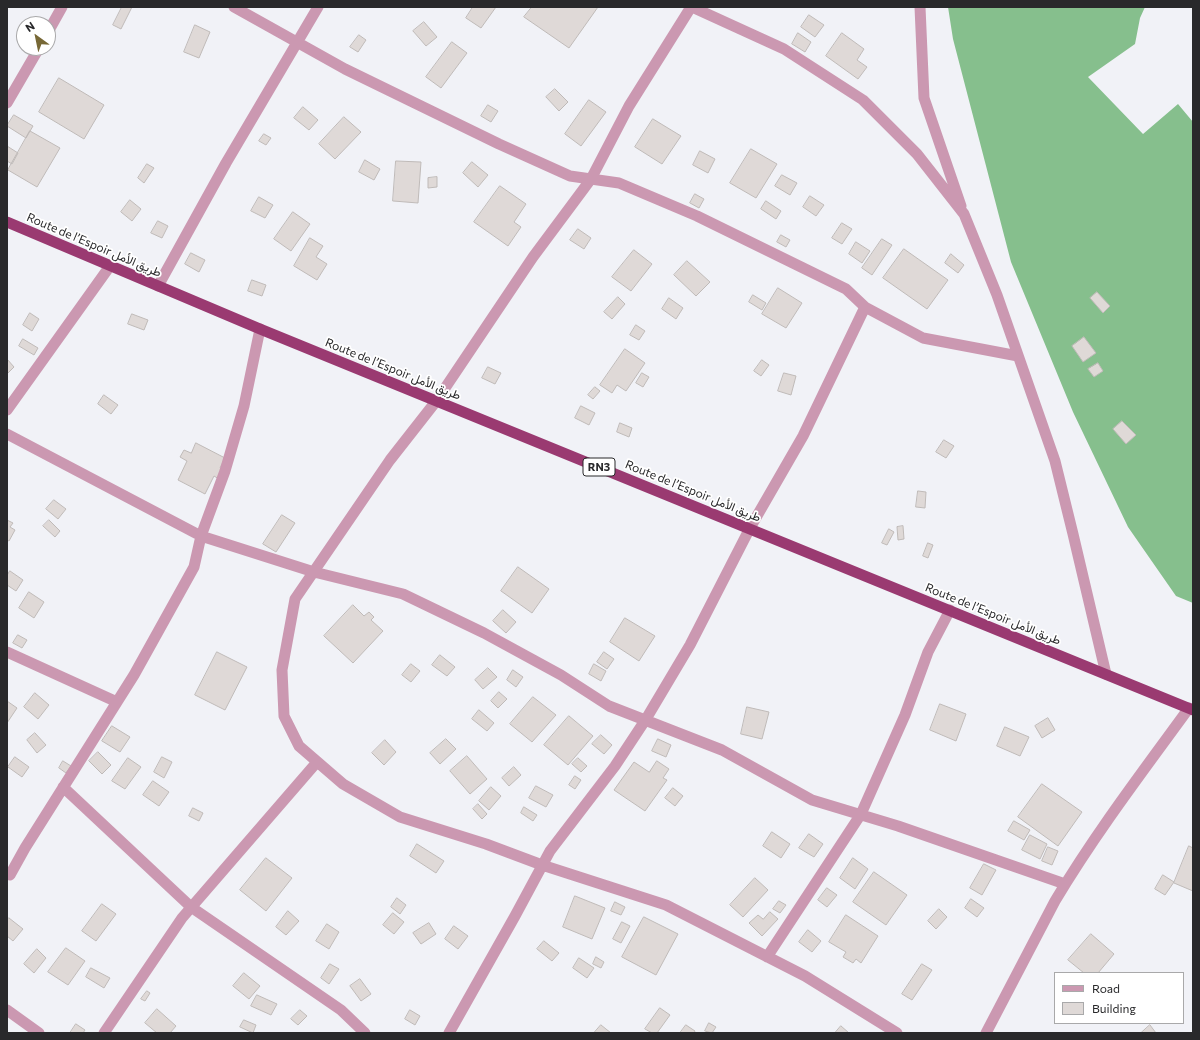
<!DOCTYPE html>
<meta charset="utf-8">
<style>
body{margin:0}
#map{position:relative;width:1200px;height:1040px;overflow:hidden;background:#f1f2f7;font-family:Commissioner,sans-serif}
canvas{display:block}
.frame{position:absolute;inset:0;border:8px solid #29292b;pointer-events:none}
.legend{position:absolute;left:1054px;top:972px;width:130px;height:52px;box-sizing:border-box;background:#fff;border:1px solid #a9a9aa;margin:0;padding:5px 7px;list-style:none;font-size:12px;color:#29292b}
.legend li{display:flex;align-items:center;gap:8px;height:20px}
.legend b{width:20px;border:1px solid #a9a9aa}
.north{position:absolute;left:16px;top:16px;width:40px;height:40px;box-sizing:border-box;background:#fff;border:1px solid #a9a9aa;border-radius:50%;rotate:327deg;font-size:11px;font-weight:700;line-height:16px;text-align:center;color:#29292b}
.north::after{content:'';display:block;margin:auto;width:14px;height:18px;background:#776836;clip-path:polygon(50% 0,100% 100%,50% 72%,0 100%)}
</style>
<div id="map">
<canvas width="1200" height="1040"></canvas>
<div class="frame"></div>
<ul class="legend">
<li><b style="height:5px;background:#cb98b1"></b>Road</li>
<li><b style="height:11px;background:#dfd9d7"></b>Building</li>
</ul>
<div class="north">N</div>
</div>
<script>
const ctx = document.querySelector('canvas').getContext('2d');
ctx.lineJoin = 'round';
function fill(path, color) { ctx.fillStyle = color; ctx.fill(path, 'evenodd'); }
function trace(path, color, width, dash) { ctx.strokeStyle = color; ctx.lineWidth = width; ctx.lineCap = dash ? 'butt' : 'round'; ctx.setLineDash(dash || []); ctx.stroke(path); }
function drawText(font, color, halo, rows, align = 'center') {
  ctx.font = font + ' Commissioner,Vazirmatn,sans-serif'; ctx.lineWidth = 3.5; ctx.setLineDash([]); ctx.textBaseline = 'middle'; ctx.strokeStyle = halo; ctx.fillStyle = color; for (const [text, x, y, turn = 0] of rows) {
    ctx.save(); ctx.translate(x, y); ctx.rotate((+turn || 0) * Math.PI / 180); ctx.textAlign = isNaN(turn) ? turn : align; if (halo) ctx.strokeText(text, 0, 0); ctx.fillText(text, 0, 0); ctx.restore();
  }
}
const forest = new Path2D(`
 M948,7h197l-5,11 -5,26 -47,33 55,57 35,-30 15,18v481l-17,-7 -48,-69 -55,-115 -62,-150 -58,-223z`);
const building = new Path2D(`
 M122,7h10l-11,22 -8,-4z
 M473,7h23l-15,21 -15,-10z
 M532,7h66l-29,41 -45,-31z
 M809,15l15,10 -9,12 -14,-10z
 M424,22l13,15 -11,9 -13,-15z
 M195,25l15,7 -11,26 -15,-6z
 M798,33l13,9 -6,10 -13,-8z
 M842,33l22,16 -7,11 10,7 -9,12 -32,-23z
 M359,35l7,5 -8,12 -8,-5z
 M452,42l15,11 -26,35 -15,-11z
 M59,78l45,27 -20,34 -45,-27z
 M555,89l13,13 -9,9 -13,-14z
 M589,100l17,12 -25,34 -16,-12z
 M488,105l10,6 -7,11 -10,-6z
 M303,107l15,13 -9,10 -15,-12z
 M14,115l19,11 -7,12 -19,-12z
 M344,117l17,15 -26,27 -16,-15z
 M653,119l28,17 -19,28 -27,-17z
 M30,131l30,17 -23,39 -29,-17z
 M264,134l7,4 -5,7 -7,-4z
 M7,146l11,7 -6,11 -5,-3z
 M751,149l26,15 -21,34 -26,-15z
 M700,151l15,8 -7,14 -15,-8z
 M365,160l15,9 -6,11 -15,-8z
 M396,161l25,1 -3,41 -25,-2z
 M472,162l16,13 -10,12 -15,-14z
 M147,164l7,4 -10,15 -6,-5z
 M782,175l15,8 -7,12 -15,-9z
 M437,177v10l-9,1v-10z
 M500,186l26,18 -12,18 7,5 -13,19 -34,-24z
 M695,194l9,5 -5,9 -9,-5z
 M810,196l14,9 -8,11 -13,-9z
 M259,197l14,8 -8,13 -14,-7z
 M130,200l11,9 -9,12 -11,-9z
 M766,201l15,10 -5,8 -15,-10z
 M293,212l17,12 -19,27 -17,-12z
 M158,221l10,5 -6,12 -11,-5z
 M842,223l10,6 -10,15 -10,-6z
 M578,229l13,9 -7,11 -14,-9z
 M781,235l9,5 -4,7 -9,-5z
 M310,238l13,8 -7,11 11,7 -10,16 -23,-14z
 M882,239l10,6 -20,30 -10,-7z
 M856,242l14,9 -8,12 -13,-9z
 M904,249l44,31 -21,29 -44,-31z
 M634,250l18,14 -21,27 -19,-14z
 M191,253l14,7 -6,12 -14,-8z
 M951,254l13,11 -6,8 -13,-10z
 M687,261l23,21 -14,14 -22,-21z
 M252,280l14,5 -4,11 -14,-5z
 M778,288l24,15 -16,25 -24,-14z
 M1097,292l13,14 -7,7 -13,-15z
 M753,295l13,8 -4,7 -13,-8z
 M618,297l7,7 -13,15 -8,-7z
 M669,298l14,10 -7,11 -14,-10z
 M30,313l9,6 -7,12 -9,-6z
 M132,314l16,6 -4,10 -16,-6z
 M636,325l9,6 -6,9 -9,-5z
 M1084,337l12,16 -13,9 -11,-16z
 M23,339l15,9 -4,7 -15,-9z
 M625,349l20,14 -19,28 -9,-6 -5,8 -12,-8z
 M7,359l7,8 -7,7z
 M762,360l7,5 -8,11 -7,-5z
 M1098,363l5,8 -9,6 -6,-8z
 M488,367l13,6 -6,11 -13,-6z
 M642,373l7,4 -6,10 -7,-4z
 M784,373l12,3 -5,19 -13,-4z
 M595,387l5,4 -7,8 -5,-4z
 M104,395l14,10 -7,9 -13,-10z
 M581,406l14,7 -6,12 -14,-7z
 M1122,421l14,14 -10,9 -13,-15z
 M620,423l12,5 -3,9 -12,-5z
 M944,440l10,6 -8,12 -10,-6z
 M196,443l29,15 -5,10 4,2 -5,9 -5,-3 -9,18 -27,-14 9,-19 -7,-4 4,-7 7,3z
 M918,491l8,1 -1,16 -9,-1z
 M54,500l12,9 -8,10 -12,-10z
 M282,515l13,8 -19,29 -13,-8z
 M7,520l6,3 -3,4 5,3 -6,11 -2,-1z
 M49,520l11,11 -5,6 -12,-11z
 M903,526l1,13 -6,1 -1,-13z
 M889,529l5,3 -7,13 -5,-2z
 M928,543l5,2 -5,13 -5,-2z
 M518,567l31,22 -17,24 -31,-22z
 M10,571l13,9 -7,11 -9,-6v-9z
 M29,592l15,10 -10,16 -15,-10z
 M353,605l11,11 5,-4 5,5 -3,3 12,11 -30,32 -29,-27z
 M503,610l13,12 -10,11 -13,-12z
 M625,618l30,18 -16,25 -29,-19z
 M18,635l9,5 -5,8 -9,-5z
 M217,652l30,15 -22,43 -30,-15z
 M604,652l10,7 -7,10 -10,-7z
 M440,655l15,12 -8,9 -15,-11z
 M411,664l9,7 -9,11 -9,-7z
 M594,664l12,7 -5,10 -12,-7z
 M488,668l9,9 -14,12 -8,-9z
 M513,670l10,7 -7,10 -9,-7z
 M499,692l8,7 -9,9 -7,-7z
 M35,693l14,12 -11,14 -14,-12z
 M533,697l23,18 -24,27 -22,-18z
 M7,701l10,7 -10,15z
 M940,704l26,10 -10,27 -26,-11z
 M747,707l22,5 -7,27 -21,-5z
 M479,710l15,13 -7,8 -15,-12z
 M569,716l24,20 -25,29 -24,-20z
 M1048,718l7,12 -13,8 -7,-12z
 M112,726l18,11 -10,15 -18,-11z
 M1005,727l24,10 -9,19 -23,-10z
 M35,733l11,12 -9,8 -10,-13z
 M601,735l11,10 -8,9 -12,-10z
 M446,739l10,10 -16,15 -10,-11z
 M658,739l13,6 -5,12 -14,-6z
 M385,740l11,12 -12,13 -12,-12z
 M98,752l13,13 -9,9 -13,-13z
 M467,756l20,23 -17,15 -20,-23z
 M15,757l14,10 -7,10 -14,-10z
 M162,757l10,5 -8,16 -10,-6z
 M128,758l13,9 -16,22 -13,-8z
 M578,758l9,8 -6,6 -9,-8z
 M63,761l8,5 -5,7 -7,-5z
 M657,761l12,8 -6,9 4,2 -22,31 -31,-21 20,-28 15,10z
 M514,767l7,8 -12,11 -7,-8z
 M575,776l6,4 -6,9 -6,-4z
 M153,781l16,11 -10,14 -16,-11z
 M1042,784l40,28 -24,34 -40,-29z
 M536,786l17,9 -7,12 -17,-9z
 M491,787l10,9 -12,14 -10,-9z
 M673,788l10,8 -8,10 -10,-8z
 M478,804l9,10 -5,5 -9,-10z
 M524,807l13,8 -4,6 -12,-8z
 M193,808l10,5 -4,8 -10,-5z
 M1014,821l16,9 -6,10 -16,-9z
 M772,832l18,12 -9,14 -18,-12z
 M809,834l14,10 -9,13 -15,-9z
 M1030,835l17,9 -7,15 -18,-9z
 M417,844l27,17 -8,12 -26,-17z
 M1189,846l4,2v43l-19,-8z
 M1048,847l10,4 -6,14 -10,-4z
 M266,858l26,20 -26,33 -26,-21z
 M853,858l15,11 -13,20 -15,-11z
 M984,864l12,6 -14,25 -12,-7z
 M874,872l33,23 -21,30 -33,-23z
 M1163,875l11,7 -9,13 -10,-6z
 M755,878l13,12 -25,27 -13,-12z
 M827,888l10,7 -10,12 -9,-7z
 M575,896l30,12 -13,31 -29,-12z
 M397,898l9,7 -6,9 -9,-7z
 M971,899l13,9 -7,9 -12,-9z
 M779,901l7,4 -6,8 -7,-4z
 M615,902l10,5 -4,8 -10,-4z
 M102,904l14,10 -20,27 -14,-10z
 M939,909l8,8 -11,12 -8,-8z
 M288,911l11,10 -13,14 -10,-8z
 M770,912l8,7 -16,17 -13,-13 9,-8 5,4z
 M393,913l11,9 -10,12 -11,-9z
 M846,915l32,21 -17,27 -5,-4 -3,4 -10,-6 3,-5 -17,-10z
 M644,917l34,17 -22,41 -34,-18z
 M9,918l14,11 -10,12 -6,-5v-16z
 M622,922l8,4 -9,17 -8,-4z
 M429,923l7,11 -15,10 -8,-11z
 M327,924l12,8 -10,17 -13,-8z
 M454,926l14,10 -10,13 -13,-10z
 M808,930l13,11 -9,11 -13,-10z
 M1091,934l23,20 -16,19h-14l-16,-13z
 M544,941l15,12 -7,8 -15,-12z
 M66,948l19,13 -17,24 -20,-13z
 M37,949l9,9 -12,15 -10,-9z
 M596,957l8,5 -3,6 -8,-4z
 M579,958l15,10 -7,10 -14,-10z
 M330,964l9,5 -10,15 -8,-6z
 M922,964l10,6 -20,30 -10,-6z
 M91,968l19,10 -6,10 -18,-11z
 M244,973l16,13 -11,13 -16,-13z
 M360,979l11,15 -10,7 -11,-15z
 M147,991l3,2 -5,8 -4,-2z
 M257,995l20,9 -6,11 -20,-9z
 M660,1008l10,7 -13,18h-5l-7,-4z
 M157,1009l19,17 -6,7h-13l-12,-10z
 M300,1010l7,6 -9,9 -7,-6z
 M410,1010l10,6 -5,9 -10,-6z
 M244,1020l12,5 -3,8 -13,-6z
 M709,1023l7,4 -4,6 -7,-2z
 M76,1024l9,6 -2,3h-13z
 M601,1025l10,8h-17z
 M686,1025l9,6 -1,2h-14z
 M1150,1025l6,8h-15z
 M841,1026l8,7h-14z`);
const minor = new Path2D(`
 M234,7l111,62 154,75 71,32 49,7 78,33 149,73 19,18 58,31 95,18
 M691,7l-62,99 -38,73 -58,78 -96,143 -47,60 -95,139 -13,71 2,46 15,30 44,38 57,33 86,27 56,21 124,40 139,71 92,57
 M692,7l92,42 79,51 54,54 47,60 33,81 58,166 18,73 33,140
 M920,7l4,91 37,108
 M48,32l14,-25
 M7,103l32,-55
 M158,286l68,-123 92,-156
 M7,410l103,-144
 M7,434l194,102 113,36 89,22 81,39 77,42 48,31 113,44 90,50 86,26 167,58
 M7,652l110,50
 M63,787l128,120 150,103 24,23
 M7,873l3,2 15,-27 109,-173 60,-108 7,-31 24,-65 19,-65 16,-77
 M767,957l94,-143 44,-99 23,-63 22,-42
 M7,1010l32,23
 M104,1033l78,-115 135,-156
 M449,1033l66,-117 35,-65 65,-85 31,-47 44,-74 60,-117 53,-92 62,-129
 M986,1033l69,-132c40,-67 88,-130 134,-193`);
const trunk = new Path2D(`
 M7,222l253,107 933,381`);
const shields = [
 [599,467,32]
];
const shieldNames = [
 ["RN3",599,467]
];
const streetNames = [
 ["Route de l’Espoir طريق الأمل",94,245,23],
 ["Route de l’Espoir طريق الأمل",393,369,22],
 ["Route de l’Espoir طريق الأمل",693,491,22],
 ["Route de l’Espoir طريق الأمل",993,614,22]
];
fill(forest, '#86bf8d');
fill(building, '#dfd9d7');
trace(building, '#bfbab8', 1);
trace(minor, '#cb98b1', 11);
trace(trunk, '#9a3a71', 11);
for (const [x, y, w] of shields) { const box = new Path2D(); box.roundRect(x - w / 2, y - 9, w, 18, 3); ctx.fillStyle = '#fff'; ctx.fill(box); trace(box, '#29292b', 1); }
drawText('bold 11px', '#29292b', null, shieldNames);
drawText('12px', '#29292b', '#fff', streetNames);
</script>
